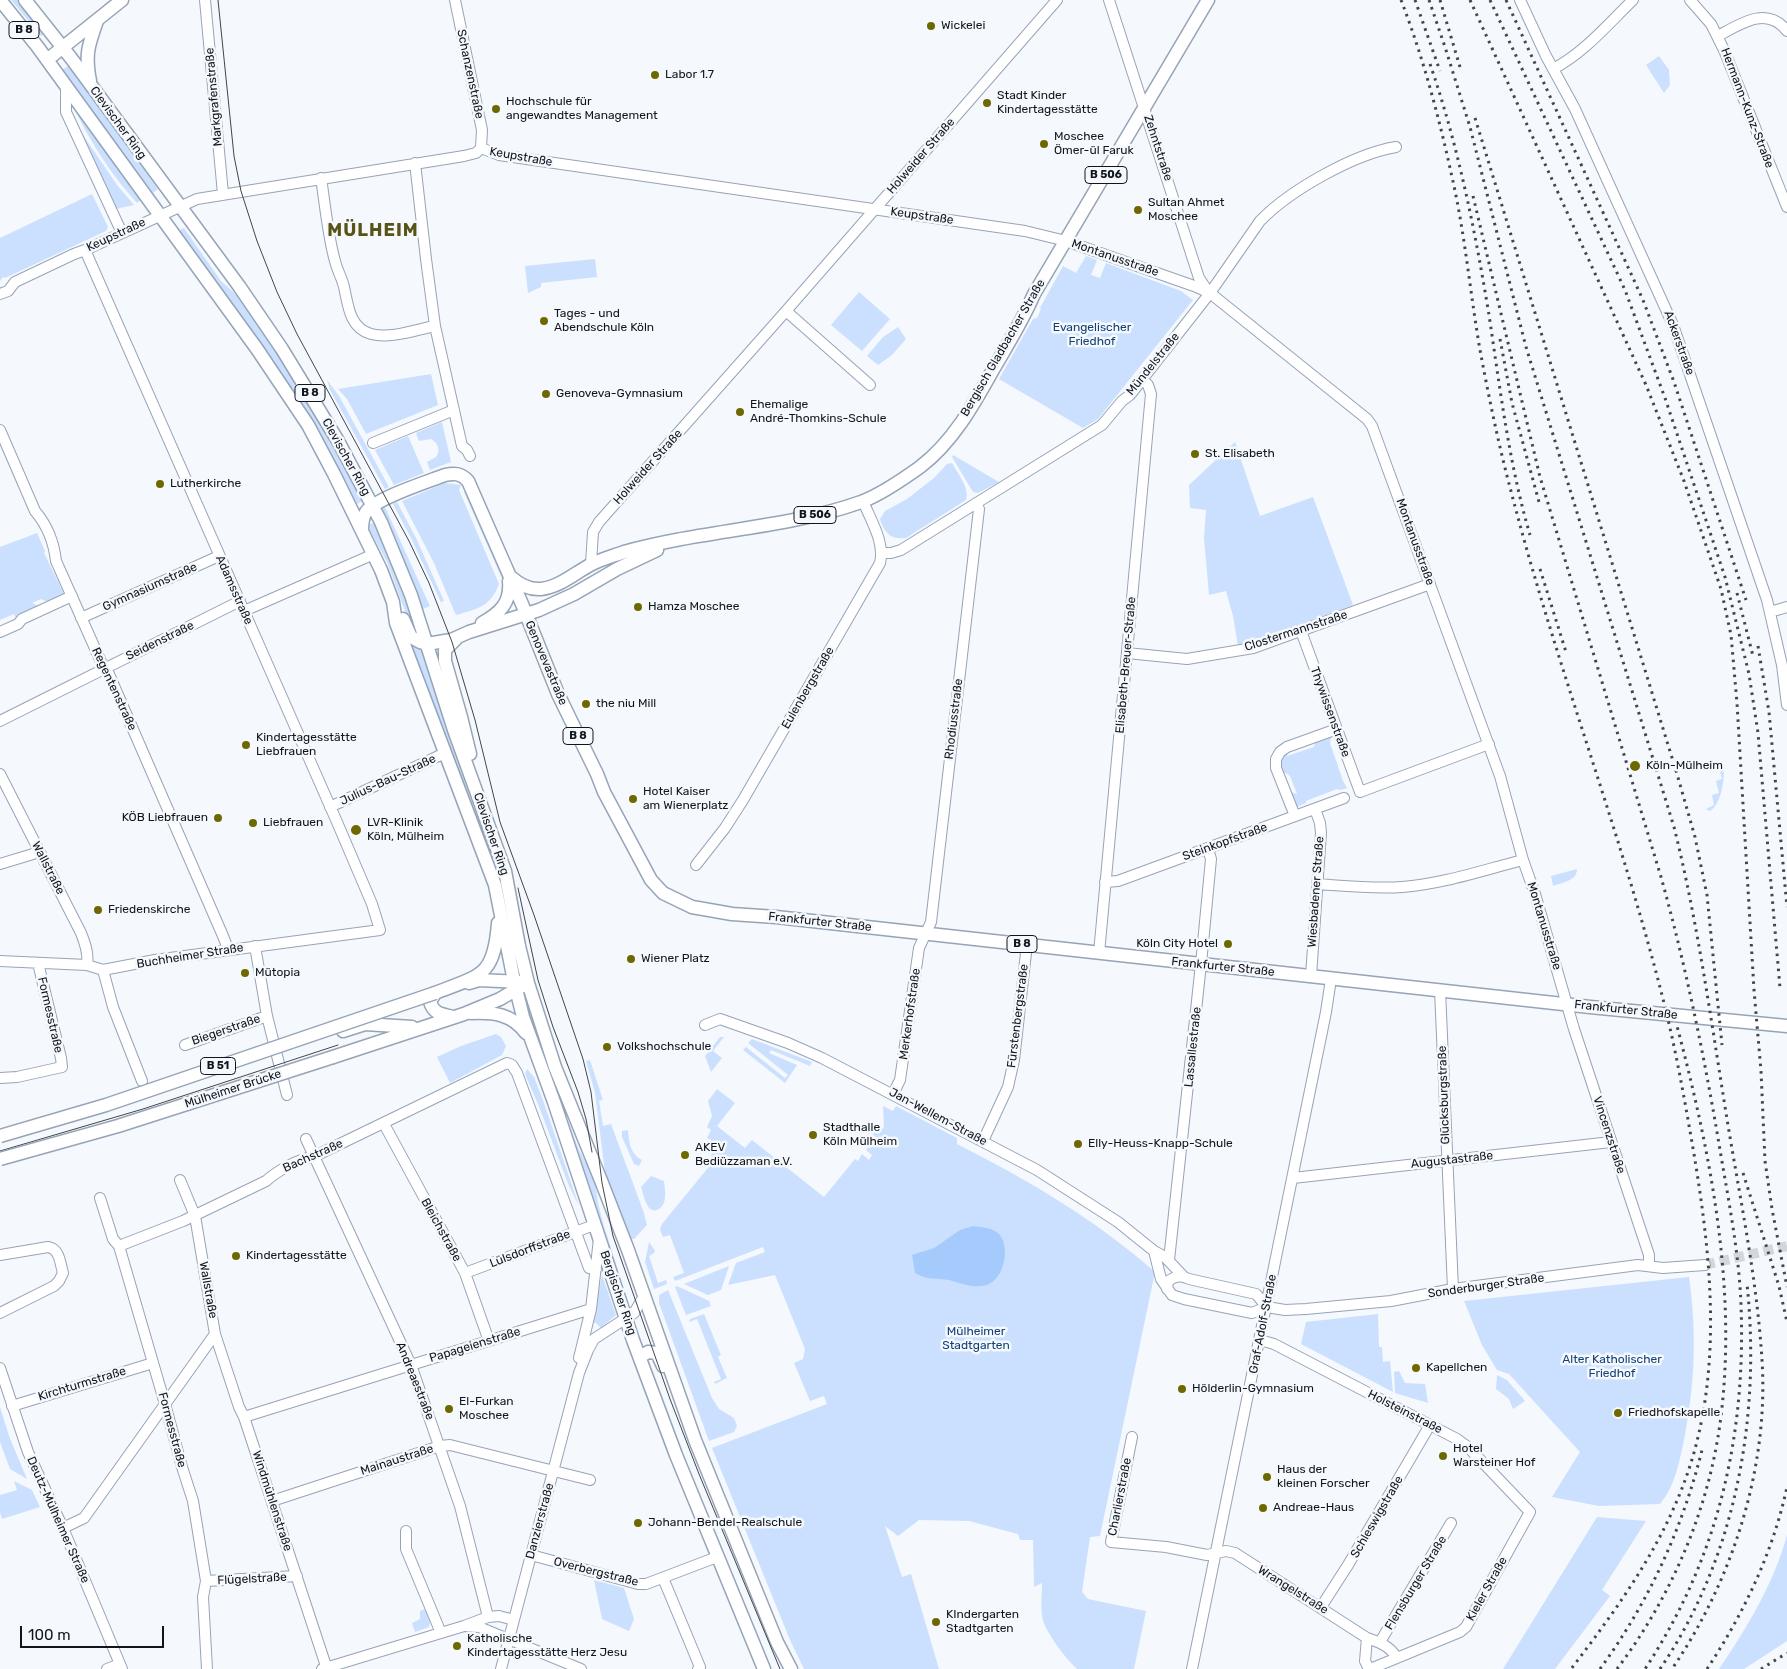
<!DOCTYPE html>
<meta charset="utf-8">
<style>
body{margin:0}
#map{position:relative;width:1787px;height:1669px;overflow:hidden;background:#f5f8fc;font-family:Rubik,sans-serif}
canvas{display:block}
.scale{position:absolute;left:20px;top:1626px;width:144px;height:22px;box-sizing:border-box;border:2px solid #11161d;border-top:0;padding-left:6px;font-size:15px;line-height:18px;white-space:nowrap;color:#11161d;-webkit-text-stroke:4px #f5f8fc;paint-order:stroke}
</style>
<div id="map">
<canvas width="1787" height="1669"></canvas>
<div class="scale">100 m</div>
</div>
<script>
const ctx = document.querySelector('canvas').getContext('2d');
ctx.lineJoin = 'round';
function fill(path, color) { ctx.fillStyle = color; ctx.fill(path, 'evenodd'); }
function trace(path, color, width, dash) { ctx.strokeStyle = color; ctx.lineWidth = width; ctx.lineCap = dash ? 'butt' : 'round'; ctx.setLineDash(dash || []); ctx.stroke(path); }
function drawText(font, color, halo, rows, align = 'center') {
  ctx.font = font + ' Rubik,sans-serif'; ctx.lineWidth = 5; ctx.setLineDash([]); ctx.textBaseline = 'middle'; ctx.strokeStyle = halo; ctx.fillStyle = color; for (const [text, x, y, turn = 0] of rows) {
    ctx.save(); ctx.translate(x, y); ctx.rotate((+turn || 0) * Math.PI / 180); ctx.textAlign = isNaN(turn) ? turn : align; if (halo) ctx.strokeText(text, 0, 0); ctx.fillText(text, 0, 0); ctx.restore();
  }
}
const green = new Path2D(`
 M11,0h6l27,34 -3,2z
 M1659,56l10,14 1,15 -6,8 -18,-28z
 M68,66l90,123 -5,4 -91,-123z
 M69,109l12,23 36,53 17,20 -18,4z
 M75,110l66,90 -4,3c-25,-27 -46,-60 -62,-93z
 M92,194l16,33 -2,4 -101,47 -2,-1 -3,4v-43z
 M184,228l37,53 17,15 28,41 35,54 62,110 -6,3 -30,-58 -35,-58 -34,-45 -81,-112z
 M1086,256l11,4 -6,15 9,3 6,-15 75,28 12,9 -95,119 -15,9 -84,-49 34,-60 4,-1 4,-9 -1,-1 23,-42 13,7z
 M595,259l2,18 -56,6v4l-13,6 -3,-27z
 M859,292l31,27 -28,32 -31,-26z
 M898,327l8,12 -14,16 -14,10 -11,-9 16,-19z
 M431,374l7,31 -72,29 -19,-35 -9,-10z
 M327,380l12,16 50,91 -4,2 -55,-99z
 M442,422l9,40 -21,8 -3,-8 9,-5c5,-7 2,-14 -5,-18l-12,2 -3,-8z
 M408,436l16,37 -30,12 -19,-35z
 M1235,442l25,74 53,-19 40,108 -97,37 -18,4 -5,-30 -7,-25 -17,4 -5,-57 2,-28 -16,-2 -1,-23z
 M953,455l46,27 -21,11 -5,-1 -21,-35z
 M952,463c6,11 18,25 14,37l-60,38c-15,2 -22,-5 -26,-19l5,-8 22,-12 27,-21 13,-14z
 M445,483l16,2 -2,5 40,94c-9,23 -20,24 -42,31l-2,-2 -21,-50 -32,-62z
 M466,489l40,95 -5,14 2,-8v-9l-39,-89z
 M397,502l19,36 28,63 -3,1 3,7 -32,-69 -19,-36z
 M385,507l45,99 -7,3 -25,-63 -16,-37z
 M374,523l24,56 15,42 -4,1 -22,-60 -17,-31v-7z
 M37,533l8,18 -1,2 21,43 -15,7 -9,-4 -9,4 9,4 -24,14 -3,-7 -14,6v-73z
 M411,645l11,6 80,224 -2,1 -11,-21 -68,-187 -12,-21z
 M1329,736l2,2 -1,5 13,38 4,7 -6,2 -4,-1 -31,12v2l-12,5 -7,-17 10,3 -7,-18 -4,-3h-6l1,-14 7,-8 -1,5 27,-9 1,-7z
 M1717,761l6,3c3,12 -2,41 -13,47l-4,-2 8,-4 -2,-10 7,-2 -3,-12 6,-2z
 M1577,869c0,12 -14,13 -24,17l-2,-10z
 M496,1034l5,3 5,9 -4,9 -52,28 -13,-26 24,-11z
 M720,1037h4l-11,14 9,7 -11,14 -6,-16z
 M752,1039l60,23 -2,4 -39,-16 -2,3 28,12 -12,18 -42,-33 3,-3 39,31 3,-3 -40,-32z
 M590,1060l13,40 -4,1 4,25 8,-2 33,89 3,12 -13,14h-4l-24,-59 -11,-87 -9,-32z
 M527,1069l7,8 9,23 36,106 -10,-20 -31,-82 -13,-30z
 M548,1073h2l29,77 16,29 3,24 5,20 28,88h-3z
 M717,1089l18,14 -18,23 28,22 7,-8 72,57 31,-38 3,2 4,-7 7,6 3,-5 -6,-5 10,-13 -4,-3 10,-6 2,1 -1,-23 10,5 3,-5 61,32v6c73,37 136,74 198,128l-55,264 -10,1 -8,55 6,7 58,12 -12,58h-57c-10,-9 -31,-36 -34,-49 -3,-12 -1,-25 -1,-37l-8,4 -1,-47h-13l-2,-6 -49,-13 -50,-1 -21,16 -13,-10 17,51 9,-3 28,95h-135l-14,-29 -78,-192 115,-44 -3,-8 -14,5 -16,-38 9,-4 2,-10 -30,-74 -47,10 8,-22 29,-11 -2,-5 -88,34 -2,-4 11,-4 -14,-38 -7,2 -3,-7 2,-6 50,-61 -1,-23 -4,-2 4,-8 -4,-3 5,-11 -4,-15z
 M628,1130c1,12 2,24 14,30l-3,6 -5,-2 -12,-27v-6z
 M651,1176l13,5c1,9 4,25 -7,29 -2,1 -5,0 -7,-1 -5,-5 -7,-16 -9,-22z
 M649,1242l6,9 -1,2 -5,3 9,27 8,-3 1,4 -13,5 -9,-27z
 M729,1266l-8,24 -13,5 -24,-11z
 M602,1275l14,40 -15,13 -5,-5 -4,-1z
 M1689,1277c8,58 6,106 -5,163 -5,23 -9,46 -24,64l-61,2 -47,-9 28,-45 -71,-78 -12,-4 -15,-25 -18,-44z
 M677,1286l32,15 2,5 -25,9 -11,-28z
 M668,1290l44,108 7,11 15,9 3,8 -3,6 -25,9 -50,-138v-8z
 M704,1314l17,41 -3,2 9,21 -12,6 -1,-2 7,-3 -24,-60 -8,3 1,-3z
 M1378,1314l1,33h3l1,15 7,-1 3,31 -92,-48 5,-22z
 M1399,1371l6,12 20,1 3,19 -33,-10 -1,-21z
 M1497,1375l10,5 18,21 -12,8 -4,-10 -13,-10z
 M0,1407l9,29 18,43 -17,-10 -10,-27z
 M14,1481l18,9 8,17 -38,12 -2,-7v-17l17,-5z
 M1597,1517l49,4 -44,69 8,6 -55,73h-52z
 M1787,1535v106l-43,28h-25c28,-41 55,-86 68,-134z
 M594,1580l30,8 10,31 -5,12 -27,-12z
 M425,1609l5,13 -1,5 -14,5 -3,-9 8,-4v-8z`);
const water = new Path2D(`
 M973,1226c9,1 20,2 26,8 12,13 5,45 -12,51 -12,4 -27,-2 -38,-5 -13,-2 -23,0 -34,-7l-3,-18 22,-7 26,-18z`);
const minorTunnel = new Path2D(`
 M1705,1265l82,-19`);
const minor = new Path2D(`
 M205,0l18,194
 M455,0l27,130 -1,18
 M1109,0l90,278 10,15
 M1520,0l26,56 29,53 98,216 94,275 15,65 5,40
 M1690,0l21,24 13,26 63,157
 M1718,36c22,-12 49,-31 69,-5
 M1553,69c31,-16 55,-45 80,-69
 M66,87v25l56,121
 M481,148l18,7 526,76 41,10 128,45 16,7 157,126 5,7 128,350 23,84 12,34 39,135 75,226v11
 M415,163l11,96 9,67 27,120 5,4 3,6
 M321,178c4,26 7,59 14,83 2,9 7,17 9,26 4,17 5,41 27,47 20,5 44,-4 64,-8
 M0,294l8,-3 7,-9 59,-28 11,-4 112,-51 267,-43 12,-3 5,-5
 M786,311l84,74
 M0,430l35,81c12,14 19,32 21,50l46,103 6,8 115,264 5,13
 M373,443l81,-33
 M882,553h9l10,-3 201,-125 20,-24 8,-6 80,-102 50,-72c30,-31 94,-67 136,-74
 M591,564l2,-32 6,-10 187,-211 271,-311
 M244,611l130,-57
 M1770,612l17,-5
 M81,618l138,-62
 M1301,631l59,161 129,-48
 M0,632l18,-8 4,-5 50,-23
 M1127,653l60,6 66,-11 177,-64
 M0,721l240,-120
 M0,774l81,159c4,10 8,21 6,32
 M330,807l115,-54
 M1295,816l-19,-48v-9l4,-7 7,-5 50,-18
 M0,864l33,-10 6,-4
 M696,865l29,-37 18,-28 137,-237c5,-21 -9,-42 -17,-62
 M1105,882l13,-1 226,-83
 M1317,884c29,2 57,5 85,3 41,-3 81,-17 121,-27
 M255,946l12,70 20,79
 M1099,953l52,-559 -3,-9 -6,-6
 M0,961l87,4 16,5 52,-10 225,-30 -8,-26 -35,-82 -252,-572
 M103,970l10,37 29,74
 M1311,976l10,-143 -1,-10 -5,-14
 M1440,990l13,299
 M705,1025l15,-6 68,24 34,15 215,112 81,52 36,29 11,6 18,19
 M185,1045l82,-29
 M0,1078l17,-1 45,-10 -1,-9 -23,-95
 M893,1094l7,-14 19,-132 12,-26 48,-413 -3,-6
 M384,1124l81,149 24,68
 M306,1139l105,226 49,141 28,111
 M983,1141l25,-54 6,-27 13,-116
 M1293,1178l318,-36
 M180,1180l15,36 20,118 24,73 5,10 83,252
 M100,1198l13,41 6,7 46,158 17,63 11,34 13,80 -3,16 4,72
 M119,1246l64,-25 83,-40c11,-10 32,-22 47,-24l194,-94 5,2 5,8 72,195 7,1
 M1154,1251l7,28 11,16 12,4 68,14 15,-6 18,3 21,-1 85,-8 62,-12 185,-24 25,3 42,-3
 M0,1255l48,-8c12,2 12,16 15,26l-4,8 -5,5 -54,27
 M1169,1260l32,-296 10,-105 -3,-10
 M465,1273l129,-48
 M1167,1289l1,-8c8,-5 13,-6 21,-2l67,15 11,13
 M1260,1340l14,4 183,95 11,8 62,65 -64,115 -6,5 -90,37
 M579,1358l12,-49 8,-70
 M0,1368l28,84 35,76 59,141
 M12,1406l141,-43
 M244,1417l347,-108
 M1132,1437l-21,105 55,5 41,8 19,-4 9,2 132,85c12,4 23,8 30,20
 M272,1501l168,-55 10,-1 140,35
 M63,1528l21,-10 131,-184
 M406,1531v18l35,84
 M531,1555l107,29h8l71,-27
 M663,1578l37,89 -2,2
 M206,1581l91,-5
 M1321,1607l27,-42 82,-140
 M465,1626l14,1 102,42
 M1367,1638l-2,23 4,8
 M1380,1642l71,-119
 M107,1669l13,-5
 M322,1669l142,-43 24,-9 11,-1 15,4
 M501,1669l78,-296 9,-23 6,-11 40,-26 10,-17
 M1192,1669l134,-657 5,-33`);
const major = new Path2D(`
 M0,0l37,46 220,303 51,76 26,49 47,96 12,32 3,21 99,262 19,96 9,36 31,85 79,238 43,115 88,214
 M25,0l46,58 168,228 43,63 56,92 43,81 30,73 43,135 51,141 14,75 9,37 27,84 47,116 26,67 67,190 82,202 14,27
 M47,60l75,-60
 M90,81c-5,-26 -2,-35 7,-60
 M362,531c0,-7 0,-13 4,-19 10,-14 61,-30 79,-37 9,-2 16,-2 23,6l54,123 36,90 39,80 7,18 47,88 12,13 29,14 40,7 44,3 814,90 197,19
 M511,577c9,8 18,13 30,12 19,-2 35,-17 51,-25 10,-5 21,-8 32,-12 78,-22 161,-23 237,-50 21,-8 41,-22 59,-35 33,-25 54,-63 74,-99 14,-24 29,-48 40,-74l174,-294
 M403,619l8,18 9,5 7,2 24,-4 18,-8 70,-22 35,-16 43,-25 40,-19
 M482,623c18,-10 29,-20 27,-42
 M456,639l-11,11v11l16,56 9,37
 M469,983l10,-3 42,2
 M471,1013c23,-1 41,1 55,20
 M453,1017c-12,-3 -19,-3 -23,-15l5,-9c46,-18 59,-16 63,-70
 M343,1031l22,-7 47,3
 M333,1057l131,-43 36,-15 22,-13
 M640,1357l8,-5 9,1 6,13`);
const tram = new Path2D(`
 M218,0l16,156 7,35 16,50 20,51 20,42 112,207 20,42 23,59 23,78 25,102 34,93 49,144 8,33 11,91 11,53 57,163 29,75 81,195
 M518,888l20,92 15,47 25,65 8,27 6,33
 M0,1151l143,-42 195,-64`);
const rail = new Path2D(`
 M1401,0c22,57 38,117 51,177 13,57 18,115 28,173 9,48 19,97 32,145 44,170 108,334 151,504 13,51 22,103 31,155 16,97 27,198 1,295 -23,84 -72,152 -124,220
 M1415,0l25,71
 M1429,0l16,47 25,80 56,220 148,480c24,96 37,194 53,292 13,80 30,160 35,241 7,108 -30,221 -90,309
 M1440,0l20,67
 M1470,0l176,385 38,96 37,108 10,46 6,68 17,287 7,81 4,90 7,48 15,78
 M1490,0l135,290 40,108 60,179 24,97 9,59 22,255
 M1506,0l137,300 31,82 72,218
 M1430,64c28,81 45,166 59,251 11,73 20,149 41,220
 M1475,118l202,656 18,63 12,58 15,150
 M1473,196l67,281 121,400c24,86 42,173 57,261 9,55 21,112 23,167 5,132 -23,253 -96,364
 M1500,339l12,64 27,99
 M1540,569l26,83
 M1737,593l16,63
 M1758,646l11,66 18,195
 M1743,1173l36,113 8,36
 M1600,1669c48,-66 82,-139 102,-219
 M1617,1669c55,-73 93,-162 104,-253 16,-130 -11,-265 -44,-390
 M1660,1669c76,-112 101,-252 87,-385
 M1707,1669c37,-56 66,-117 80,-182
 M1761,1669l26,-16`);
const majorBridge = new Path2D(`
 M0,1136l106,-31 329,-112
 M0,1159l118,-33 215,-69`);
const markers = [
 [931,26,5,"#6e6800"],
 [655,75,5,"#6e6800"],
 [987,103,5,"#6e6800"],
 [496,109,5,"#6e6800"],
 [1044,144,5,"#6e6800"],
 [1138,210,5,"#6e6800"],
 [544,321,5,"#6e6800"],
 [546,394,5,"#6e6800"],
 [740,412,5,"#6e6800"],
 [1195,454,5,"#6e6800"],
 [160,484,5,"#6e6800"],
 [638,607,5,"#6e6800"],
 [586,704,5,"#6e6800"],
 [246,745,5,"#6e6800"],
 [1635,766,6,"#6e6800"],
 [633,799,5,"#6e6800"],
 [218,818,5,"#6e6800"],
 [253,823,5,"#6e6800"],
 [356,830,6,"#6e6800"],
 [98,910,5,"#6e6800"],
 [1228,944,5,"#6e6800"],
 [631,959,5,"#6e6800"],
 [245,973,5,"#6e6800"],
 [607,1047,5,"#6e6800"],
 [813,1135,5,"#6e6800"],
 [1078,1144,5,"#6e6800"],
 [685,1155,5,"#6e6800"],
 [236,1256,5,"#6e6800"],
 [1416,1368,5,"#6e6800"],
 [1182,1389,5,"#6e6800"],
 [449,1409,5,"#6e6800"],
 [1618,1413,5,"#6e6800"],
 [1443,1456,5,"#6e6800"],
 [1267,1477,5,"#6e6800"],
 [1263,1508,5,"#6e6800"],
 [638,1523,5,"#6e6800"],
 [936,1622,5,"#6e6800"],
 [457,1646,5,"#6e6800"]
];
const shields = [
 [24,30,30],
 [1106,175,42],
 [310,393,30],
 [815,515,42],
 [578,736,30],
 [1022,944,30],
 [218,1066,35]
];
const shieldNames = [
 ["B 8",24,30],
 ["B 506",1106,175],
 ["B 8",310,393],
 ["B 506",815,515],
 ["B 8",578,736],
 ["B 8",1022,944],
 ["B 51",218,1066]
];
const poiNames = [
 ["Wickelei",941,26],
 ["Labor 1.7",665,75],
 ["Stadt Kinder",997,96],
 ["Kindertagesstätte",997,110],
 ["Hochschule für",506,102],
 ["angewandtes Management",506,116],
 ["Moschee",1054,137],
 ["Ömer-ül Faruk",1054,151],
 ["Sultan Ahmet",1148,203],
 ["Moschee",1148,217],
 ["Tages - und",554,314],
 ["Abendschule Köln",554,328],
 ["Genoveva-Gymnasium",556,394],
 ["Ehemalige",750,405],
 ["André-Thomkins-Schule",750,419],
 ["St. Elisabeth",1205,454],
 ["Lutherkirche",170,484],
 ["Hamza Moschee",648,607],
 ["the niu Mill",596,704],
 ["Kindertagesstätte",256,738],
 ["Liebfrauen",256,752],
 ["Köln-Mülheim",1646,766],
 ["Hotel Kaiser",643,792],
 ["am Wienerplatz",643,806],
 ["KÖB Liebfrauen",208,818,"right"],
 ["Liebfrauen",263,823],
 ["LVR-Klinik",367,823],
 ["Köln, Mülheim",367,837],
 ["Friedenskirche",108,910],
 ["Köln City Hotel",1218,944,"right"],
 ["Wiener Platz",641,959],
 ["Mütopia",255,973],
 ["Volkshochschule",617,1047],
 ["Stadthalle",823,1128],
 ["Köln Mülheim",823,1142],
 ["Elly-Heuss-Knapp-Schule",1088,1144],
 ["AKEV",695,1148],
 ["Bediüzzaman e.V.",695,1162],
 ["Kindertagesstätte",246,1256],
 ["Kapellchen",1426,1368],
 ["Hölderlin-Gymnasium",1192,1389],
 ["El-Furkan",459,1402],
 ["Moschee",459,1416],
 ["Friedhofskapelle",1628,1413],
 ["Hotel",1453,1449],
 ["Warsteiner Hof",1453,1463],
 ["Haus der",1277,1470],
 ["kleinen Forscher",1277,1484],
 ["Andreae-Haus",1273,1508],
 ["Johann-Bendel-Realschule",648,1523],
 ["KIndergarten",946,1615],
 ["Stadtgarten",946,1629],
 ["Katholische",467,1639],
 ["Kindertagesstätte Herz Jesu",467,1653]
];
const streetNames = [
 ["Schanzenstraße",470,74,78],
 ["Markgrafenstraße",214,97,-95],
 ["Hermann-Kunz-Straße",1747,108,69],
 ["Clevischer Ring",118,123,54],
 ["Zehntstraße",1158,148,72],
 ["Holweider Straße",921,156,-49],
 ["Keupstraße",521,157,10],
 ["Keupstraße",922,216,8],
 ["Keupstraße",116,235,-25],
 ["Montanusstraße",1115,258,19],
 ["Ackerstraße",1679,343,70],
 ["Bergisch Gladbacher Straße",1003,348,-60],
 ["Mündelstraße",1153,364,-51],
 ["Clevischer Ring",346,457,61],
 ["Holweider Straße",648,467,-48],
 ["Montanusstraße",1415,542,70],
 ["Gymnasiumstraße",150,587,-24],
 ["Adamsstraße",234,590,66],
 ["Clostermannstraße",1296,631,-18],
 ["Seidenstraße",160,641,-26],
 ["Genovevastraße",546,663,67],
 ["Elisabeth-Breuer-Straße",1126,665,-85],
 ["Eulenbergstraße",808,688,-60],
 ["Regentenstraße",114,689,65],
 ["Thywissenstraße",1330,712,70],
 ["Rhodiusstraße",954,719,-83],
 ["Julius-Bau-Straße",388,780,-25],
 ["Clevischer Ring",491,834,71],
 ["Steinkopfstraße",1225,842,-20],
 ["Wallstraße",48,868,63],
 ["Wiesbadener Straße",1316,892,-86],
 ["Frankfurter Straße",820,922,6],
 ["Montanusstraße",1544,926,73],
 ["Buchheimer Straße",190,956,-9],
 ["Frankfurter Straße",1223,967,6],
 ["Frankfurter Straße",1626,1010,6],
 ["Merkerhofstraße",910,1014,-82],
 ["Formesstraße",50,1015,77],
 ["Fürstenbergstraße",1018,1016,-83],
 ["Biegerstraße",226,1030,-19],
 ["Lassallestraße",1193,1047,-84],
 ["Mülheimer Brücke",233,1089,-18],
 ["Glücksburgstraße",1444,1095,-92],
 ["Jan-Wellem-Straße",938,1117,28],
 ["Vincenzstraße",1609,1135,72],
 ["Bachstraße",313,1156,-24],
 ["Augustastraße",1452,1160,-6],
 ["Bleichstraße",441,1230,61],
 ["Lülsdorffstraße",530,1249,-21],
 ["Sonderburger Straße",1486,1286,-8],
 ["Wallstraße",208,1290,80],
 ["Bergischer Ring",618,1293,71],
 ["Graf-Adolf-Straße",1263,1324,-79],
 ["Papageienstraße",475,1345,-17],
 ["Andreaestraße",415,1381,68],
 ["Kirchturmstraße",82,1384,-17],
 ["Holsteinstraße",1405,1412,27],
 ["Formesstraße",172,1430,75],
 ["Mainaustraße",397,1460,-18],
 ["Charlierstraße",1120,1497,-79],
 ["Windmühlenstraße",272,1501,72],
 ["Schleswigstraße",1377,1517,-60],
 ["Deutz-Mülheimer Straße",58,1520,66],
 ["Danzierstraße",540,1521,-75],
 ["Overbergstraße",596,1572,14],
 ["Flügelstraße",252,1579,-3],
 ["Flensburger Straße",1416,1583,-59],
 ["Kieler Straße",1487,1589,-61],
 ["Wrangelstraße",1293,1590,32]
];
const parkNames = [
 ["Evangelischer",1092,328],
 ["Friedhof",1092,342],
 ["Mülheimer",976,1332],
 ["Stadtgarten",976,1346],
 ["Alter Katholischer",1612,1360],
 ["Friedhof",1612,1374]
];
const districtNames = [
 ["MÜLHEIM",373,231]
];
fill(green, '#cbe0fe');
fill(water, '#a5cbfd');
trace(minorTunnel, '#d3d6db', 10, [10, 5]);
trace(minor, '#96a4b7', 12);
trace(major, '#96a4b7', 15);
trace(minor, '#fff', 10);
trace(major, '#fff', 12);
trace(tram, '#41464c', 1);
trace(rail, '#41464c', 3, [2.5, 5]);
trace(majorBridge, '#96a4b7', 15, []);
trace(majorBridge, '#fff', 12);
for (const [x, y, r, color] of markers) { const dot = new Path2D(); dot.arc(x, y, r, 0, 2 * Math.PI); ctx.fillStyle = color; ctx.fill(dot); trace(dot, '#f5f8fc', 2); }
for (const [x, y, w] of shields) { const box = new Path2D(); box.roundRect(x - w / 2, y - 8.5, w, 17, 4); ctx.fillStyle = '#f5f8fc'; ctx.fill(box); trace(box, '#11161d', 1); }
drawText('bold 11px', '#11161d', null, shieldNames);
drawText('12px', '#11161d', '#f5f8fc', poiNames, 'left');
drawText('12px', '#11161d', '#f5f8fc', streetNames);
drawText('12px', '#134077', '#f5f8fc', parkNames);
ctx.letterSpacing = '1px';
drawText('bold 18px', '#585418', '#f5f8fc', districtNames);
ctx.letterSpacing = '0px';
</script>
